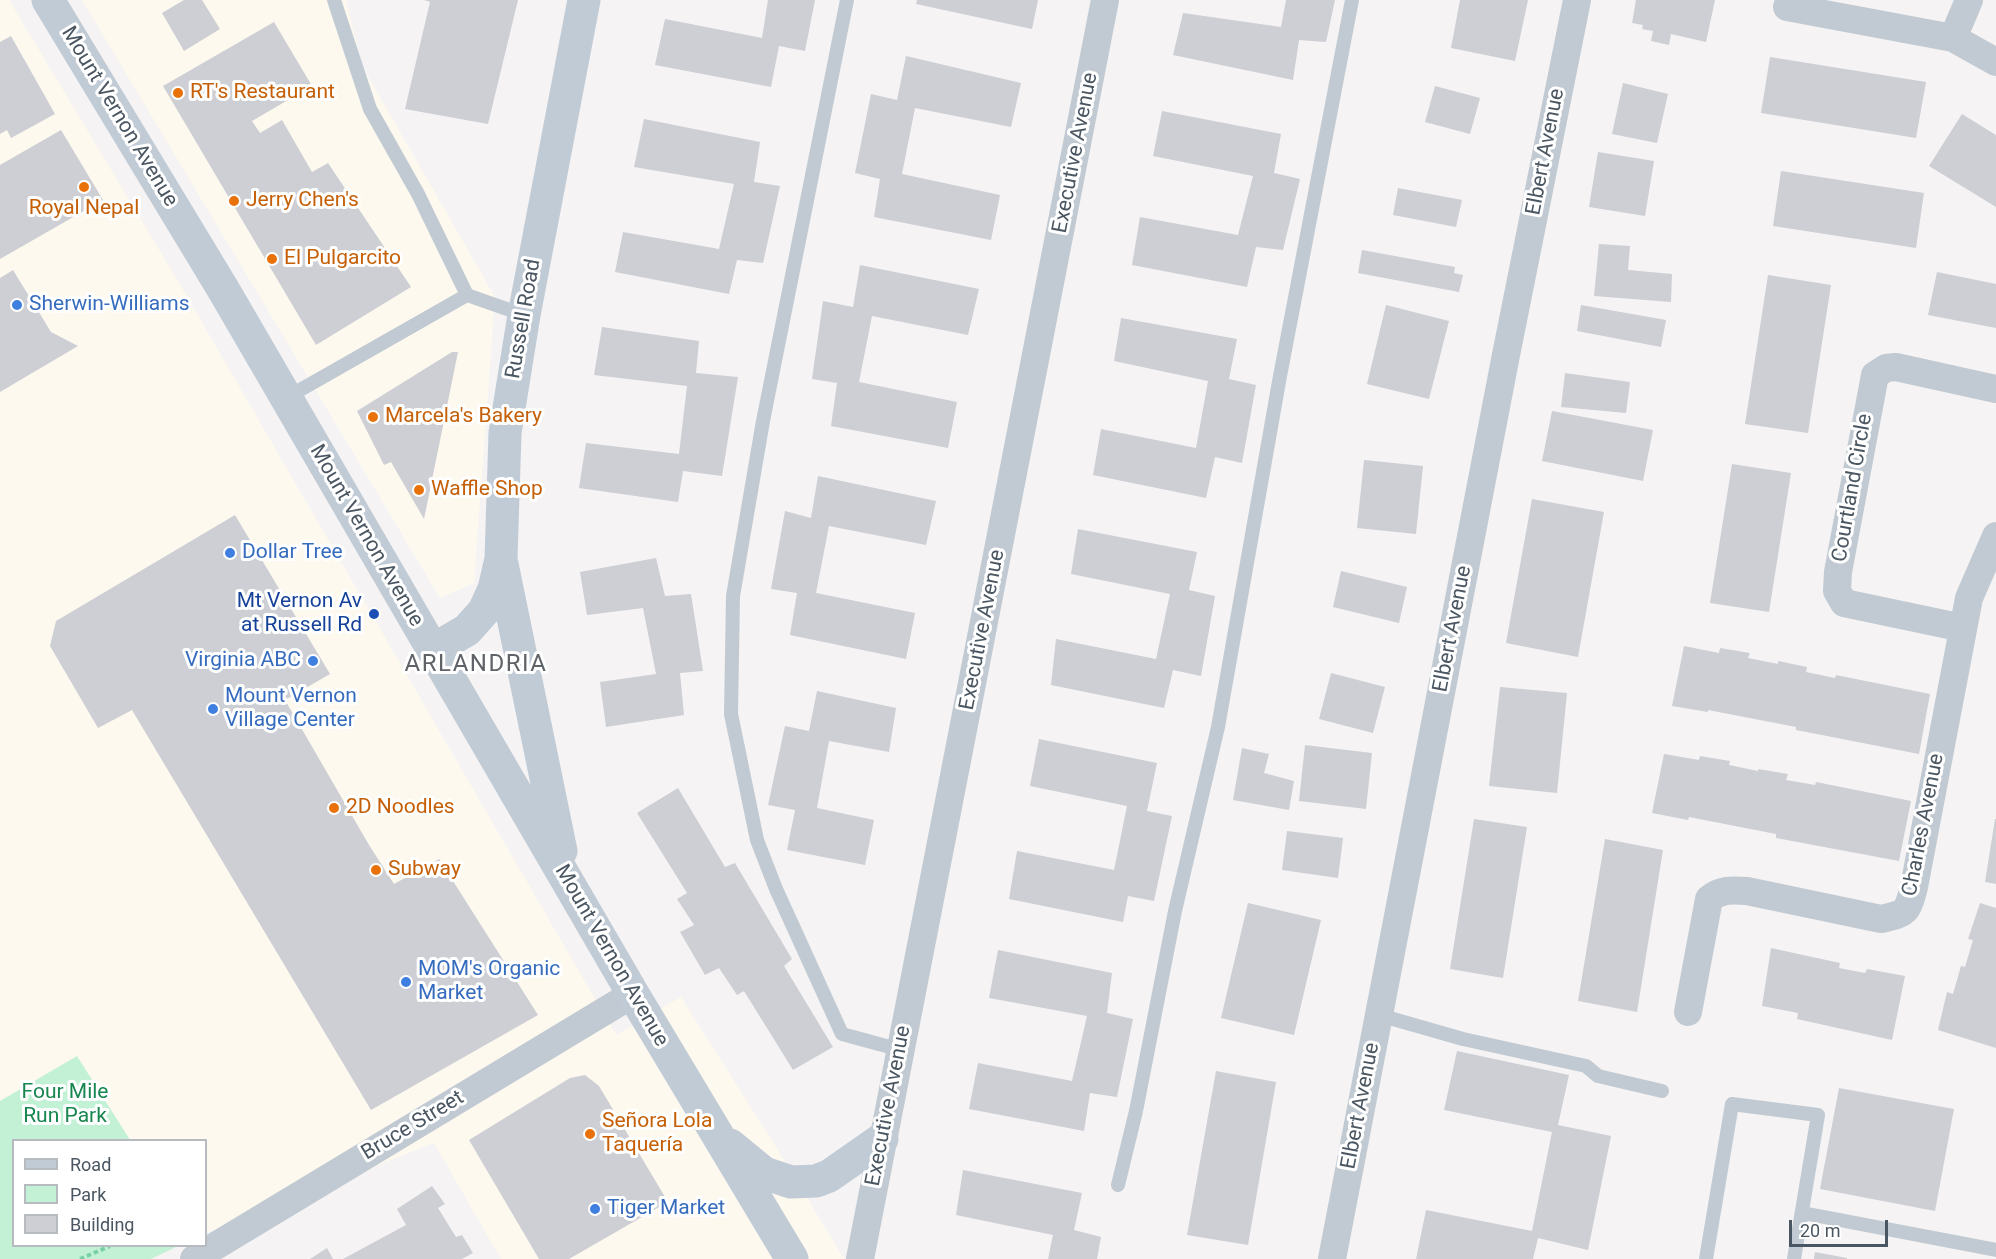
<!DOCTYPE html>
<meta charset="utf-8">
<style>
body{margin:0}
#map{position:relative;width:1996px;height:1259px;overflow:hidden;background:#f5f3f3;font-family:Roboto,sans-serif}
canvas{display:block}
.legend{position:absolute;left:12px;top:1139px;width:195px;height:108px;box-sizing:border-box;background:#fff;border:2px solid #b7bbc0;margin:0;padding:8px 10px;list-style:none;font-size:18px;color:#4a5661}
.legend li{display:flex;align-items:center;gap:12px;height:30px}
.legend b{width:30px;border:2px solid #b7bbc0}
.scale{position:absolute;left:1789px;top:1220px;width:99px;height:27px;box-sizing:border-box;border:3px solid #4a5661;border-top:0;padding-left:8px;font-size:18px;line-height:21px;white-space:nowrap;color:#4a5661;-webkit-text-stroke:4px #fff;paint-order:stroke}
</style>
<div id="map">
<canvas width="1996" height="1259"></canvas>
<ul class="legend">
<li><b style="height:8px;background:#c1cbd6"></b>Road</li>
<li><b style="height:16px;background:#c3f1d5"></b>Park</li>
<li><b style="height:16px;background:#cdcfd5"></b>Building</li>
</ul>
<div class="scale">20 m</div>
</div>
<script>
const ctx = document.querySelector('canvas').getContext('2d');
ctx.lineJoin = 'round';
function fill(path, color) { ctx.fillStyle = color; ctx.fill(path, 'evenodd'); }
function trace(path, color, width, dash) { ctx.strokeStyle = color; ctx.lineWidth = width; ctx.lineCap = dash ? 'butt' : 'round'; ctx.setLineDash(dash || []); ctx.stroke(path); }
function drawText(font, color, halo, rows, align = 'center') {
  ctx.font = font + ' Roboto,sans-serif'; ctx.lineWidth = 6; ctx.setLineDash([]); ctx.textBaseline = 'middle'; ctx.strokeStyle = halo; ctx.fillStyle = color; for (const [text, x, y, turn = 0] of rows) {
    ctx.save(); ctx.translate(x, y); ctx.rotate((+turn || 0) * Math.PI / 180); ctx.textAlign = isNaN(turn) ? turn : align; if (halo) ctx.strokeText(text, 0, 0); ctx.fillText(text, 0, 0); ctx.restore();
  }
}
const commercial = new Path2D(`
 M0,0h9l166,276 441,759 65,-38 105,166 58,96h-343l-67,-116 -228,90v-93h-76l-53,-84 -77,45z
 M82,0h264l16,66 133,231 -21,286 -34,15z`);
const green = new Path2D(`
 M77,1056l53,84h-116v106h164l-27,13h-151v-158z`);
const building = new Path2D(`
 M184,0h18l18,29 -36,22 -22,-38z
 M424,0h94l-30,124 -83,-15 25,-107z
 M768,0h47l-10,51 -26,-5 -8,41 -116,-22 10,-46 97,19z
 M917,0h121l-6,29 -116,-25z
 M1286,0h49l-9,42 -27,-2 -6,40 -120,-25 10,-42 98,14z
 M1460,0h68l-13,61 -64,-13z
 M1636,0h79l-9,42 -35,-8 -2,11 -18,-4 2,-10 -11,-2 1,-4 -11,-2z
 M274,22l38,64 -60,35 8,12 22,-13 30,52 16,-9 83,124 -95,58 -153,-259z
 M11,36l44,78 -44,24 -4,-8 -7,4v-92z
 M906,56l115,27 -10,44 -96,-19 -13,66 98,21 -9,45 -117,-23 6,-38 -25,-6 16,-79 26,6z
 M1770,57l156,25 -10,56 -155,-25z
 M1623,83l45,11 -11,49 -45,-9z
 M1435,86l45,12 -10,36 -45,-12z
 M1162,111l119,23 -7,39 26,6 -17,71 -27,-3 -9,40 -115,-22 8,-48 98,18 15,-59 -100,-20z
 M1962,114l34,21v72l-67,-41z
 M644,119l116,23 -6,40 26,4 -17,77 -26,-3 -8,34 -114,-22 8,-40 96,17 15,-65 -100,-17z
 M61,130l42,70 -103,59v-94z
 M1598,152l56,9 -9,55 -56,-9z
 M1781,171l143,22 -8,55 -143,-22z
 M1398,188l64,12 -6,27 -63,-12z
 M1599,244l31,2 -2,24 44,4 -1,28 -77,-6z
 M1362,250l93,17 -1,6 9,2 -4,17 -101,-19z
 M860,265l119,24 -11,46 -96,-19 -13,66 98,20 -9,46 -117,-22 6,-43 -25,-4 11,-78 30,6z
 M13,270l38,62 27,14 -78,46v-114z
 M1937,272l59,12v44l-68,-13z
 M1768,275l63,10 -23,148 -63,-9z
 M1386,305l63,16 -20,78 -62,-15z
 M1581,305l85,15 -5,27 -84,-16z
 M1121,318l116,21 -8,40 27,6 -14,78 -27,-6 -9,41 -113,-23 8,-46 95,19 12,-67 -94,-20z
 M602,327l97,14 -3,32 42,4 -16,99 -39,-5 -5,31 -99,-14 7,-45 93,11 8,-68 -93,-11z
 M452,352h6l-34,167 -33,-57 -7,3 -27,-54z
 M1565,373l65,9 -4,31 -65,-6z
 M1552,411l101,19 -10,51 -101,-20z
 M1364,460l59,6 -7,68 -59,-6z
 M1732,464l59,9 -22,139 -59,-9z
 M818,476l118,25 -10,44 -97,-19 -13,67 99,20 -9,46 -116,-24 7,-42 -26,-4 14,-78 26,7z
 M1532,499l72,13 -26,145 -72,-14z
 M235,515l95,159 -45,26 84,145 25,39 45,-25 99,156 -167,95 -239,-400 -34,18 -48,-82 6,-25z
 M1078,529l119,23 -8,38 26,6 -14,80 -28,-6 -9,38 -113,-23 5,-46 100,20 14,-65 -99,-20z
 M656,558l9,38 26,-2 12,77 -23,2 4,42 -78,12 -6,-45 56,-8 -13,-66 -56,7 -7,-43z
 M1341,571l66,16 -8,36 -66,-16z
 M1684,646l35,7 1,-5 30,5 -2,5 30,6v-3l29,6 -1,5 29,6 1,-3 94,19 -11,60 -123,-24v-3l-88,-17v2l-36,-6z
 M1331,673l54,14 -12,46 -54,-14z
 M1500,687l67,6 -10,100 -68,-7z
 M817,691l79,17 -7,44 -60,-11 -12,67 57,12 -9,45 -78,-15 8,-40 -27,-5 17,-79 24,5z
 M1039,739l118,24 -10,48 25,5 -18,85 -26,-5 -5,26 -114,-23 8,-48 97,19 13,-64 -97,-20z
 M1305,745l67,8 -6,56 -67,-8z
 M1242,748l27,6 -5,19 30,8 -5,29 -56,-10z
 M1664,754l35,6 1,-4 30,5 -1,4 29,6v-2l30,5 -2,6 29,5 1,-3 95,19 -12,60 -123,-23v-4l-87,-17 -1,3 -36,-7z
 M678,788l47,79 10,-4 57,96 -8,7 49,81 -40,23 -49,-79 -7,4 -18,-27 -14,7 -25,-43 14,-7 -17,-26 10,-6 -50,-80z
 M1474,819l53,8 -24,151 -53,-9z
 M1995,819h1v65l-11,-2z
 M1287,831l56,7 -5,40 -56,-8z
 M1605,839l58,11 -26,162 -59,-11z
 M1248,903l73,17 -27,115 -73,-17z
 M1980,903l16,5v140l-58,-18 9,-38 6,2 8,-28 4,1 8,-27 -5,-1z
 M1771,948l69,15 -1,5 26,5 2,-4 38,7 -13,64 -95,-21 1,-6 -36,-7z
 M998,950l114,23 -5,40 26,6 -16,78 -27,-4 -6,38 -115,-22 9,-46 94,18 15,-65 -98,-18z
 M1457,1051l112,24 -11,50 53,11 -23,114 -50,-12 -5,21h-117l10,-49 106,21 20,-99 -108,-22z
 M1216,1071l60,11 -28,163 -61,-10z
 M585,1075l14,11 69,116 -99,57h-30l-70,-119 101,-62z
 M1839,1088l115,21 -19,102 -115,-22z
 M963,1170l119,23 -8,37 27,7 -4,22h-49l5,-24 -97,-20z
 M432,1186l13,18 -7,4 18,29 6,-2 11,18 -11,6h-119l63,-34 -9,-16z
 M327,1248l6,11h-23z
 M1815,1252l32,6v1h-33z`);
const path = new Path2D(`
 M80,1259l30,-13`);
const lane = new Path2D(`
 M334,0l36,109 48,85 49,101
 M847,0l-84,421 -30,175 -2,118 26,126 19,49 66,145 59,16
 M286,398l181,-103 57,20
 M1379,1015l84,24 123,27 12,10 64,15
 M1118,1185l18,-74 39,-200 43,-184 62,-351 72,-376
 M1803,1213l193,37
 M1706,1259l26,-155 86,11 -24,144`);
const street = new Path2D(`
 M1787,7l166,31 43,24
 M1953,38l16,-38
 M1963,628l-119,-25 -7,-12 1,-19 37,-197 11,-7 10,-1 100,22
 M1688,1012l21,-113c12,-10 24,-9 38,-8l134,28c26,-6 26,-6 33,-32l55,-289 27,-62
 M194,1259l439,-265
 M860,1259l245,-1259
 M1332,1259l173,-899 72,-360`);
const secondary = new Path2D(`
 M48,0l175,289 410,705 159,265
 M502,564l59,287
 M433,650l34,-20 17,-19 10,-22 7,-30 4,-126 19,-118 60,-315
 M730,1145l34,28 27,9 25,-1 13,-5 53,-37`);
const markers = [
 [178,93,6,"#e8710a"],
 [84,187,6,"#e8710a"],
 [234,201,6,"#e8710a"],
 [272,259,6,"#e8710a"],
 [17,305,6,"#3f7fe0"],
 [373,417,6,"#e8710a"],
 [419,490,6,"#e8710a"],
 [230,553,6,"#3f7fe0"],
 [374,614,6,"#1a4fb4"],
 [313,661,6,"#3f7fe0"],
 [213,709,6,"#3f7fe0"],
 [334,808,6,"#e8710a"],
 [376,870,6,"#e8710a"],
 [406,982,6,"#3f7fe0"],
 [590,1134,6,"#e8710a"],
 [595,1209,6,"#3f7fe0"]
];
const foodNames = [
 ["RT's Restaurant",190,93],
 ["Jerry Chen's",246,201],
 ["Royal Nepal",84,209,"center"],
 ["El Pulgarcito",284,259],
 ["Marcela's Bakery",385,417],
 ["Waffle Shop",431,490],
 ["2D Noodles",346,808],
 ["Subway",388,870],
 ["Señora Lola",602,1122],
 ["Taquería",602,1146]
];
const streetNames = [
 ["Mount Vernon Avenue",119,117,59],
 ["Elbert Avenue",1546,152,-79],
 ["Executive Avenue",1076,153,-79],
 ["Russell Road",524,319,-80],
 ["Courtland Circle",1853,488,-80],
 ["Mount Vernon Avenue",366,536,60],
 ["Elbert Avenue",1453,629,-79],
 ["Executive Avenue",983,630,-79],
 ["Charles Avenue",1924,825,-79],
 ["Mount Vernon Avenue",611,956,60],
 ["Executive Avenue",889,1106,-79],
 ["Elbert Avenue",1361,1106,-79],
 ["Bruce Street",413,1126,-31]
];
const shopNames = [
 ["Sherwin-Williams",29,305],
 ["Dollar Tree",242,553],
 ["Virginia ABC",301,661,"right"],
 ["Mount Vernon",225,697],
 ["Village Center",225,721],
 ["MOM's Organic",418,970],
 ["Market",418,994],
 ["Tiger Market",607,1209]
];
const transitNames = [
 ["Mt Vernon Av",362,602],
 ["at Russell Rd",362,626]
];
const parkNames = [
 ["Four Mile",65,1093],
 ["Run Park",65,1117]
];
const quarterNames = [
 ["ARLANDRIA",476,665]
];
fill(commercial, '#fdf9ef');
fill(green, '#c3f1d5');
fill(building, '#cdcfd5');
trace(path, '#7ad0a6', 4, [4.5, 3]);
trace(lane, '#c1cad2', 14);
trace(street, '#c1cad2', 28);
trace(secondary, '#c1cbd6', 33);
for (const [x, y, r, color] of markers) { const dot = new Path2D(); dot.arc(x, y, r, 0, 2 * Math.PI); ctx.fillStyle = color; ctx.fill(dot); trace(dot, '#fff', 2); }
drawText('21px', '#c56008', '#fff', foodNames, 'left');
drawText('21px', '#4a5661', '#fff', streetNames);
drawText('21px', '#366cbe', '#fff', shopNames, 'left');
drawText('21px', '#164399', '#fff', transitNames, 'right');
drawText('21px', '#17864f', '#fff', parkNames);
ctx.letterSpacing = '1.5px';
drawText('24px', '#5f6368', '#fff', quarterNames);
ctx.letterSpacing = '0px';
</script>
